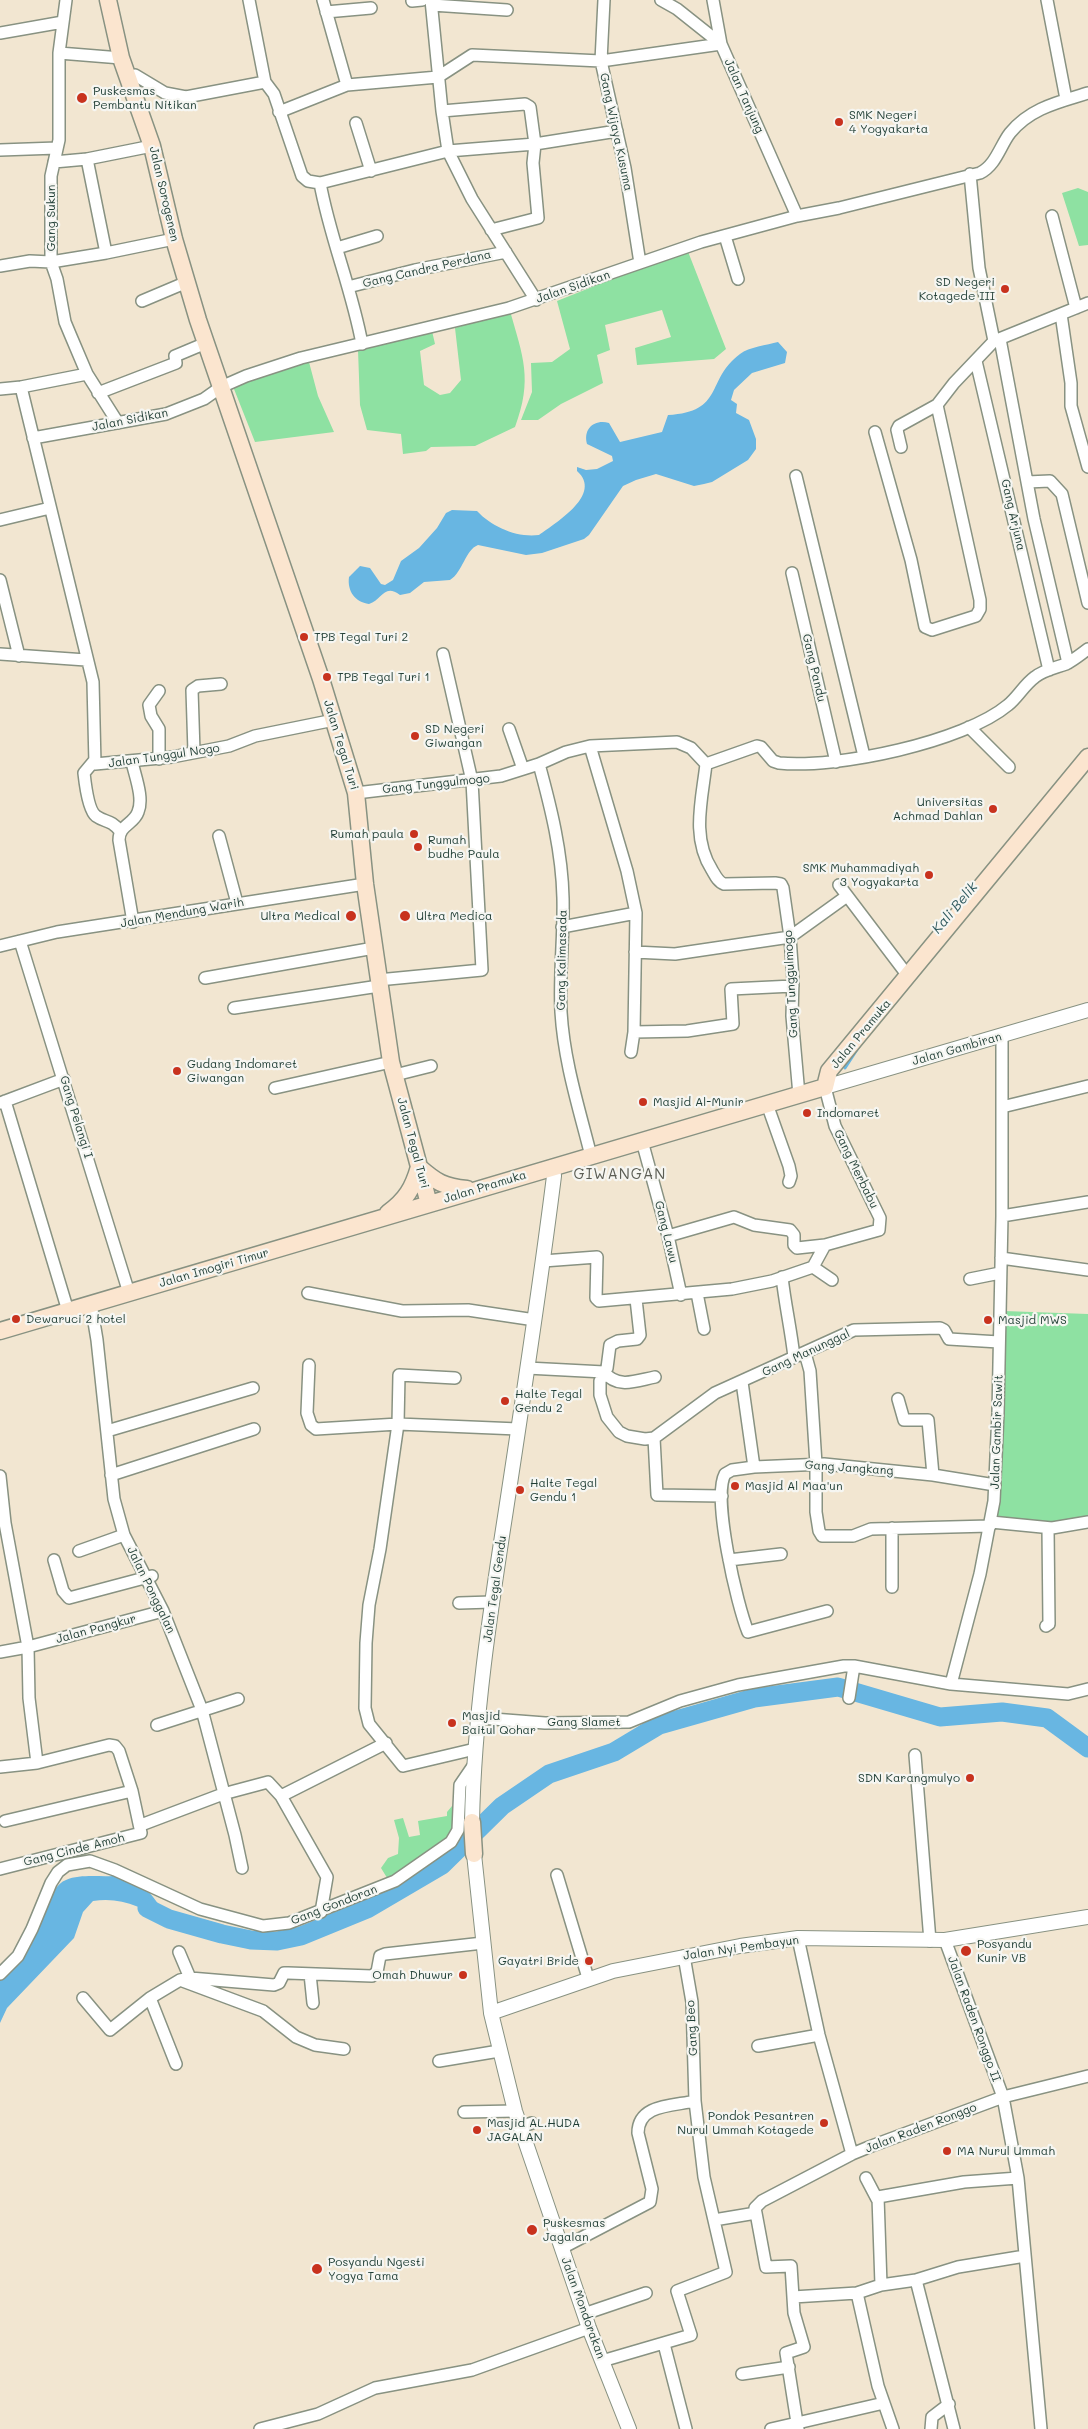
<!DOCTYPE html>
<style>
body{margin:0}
canvas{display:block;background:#f2e6d1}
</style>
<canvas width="1088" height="2429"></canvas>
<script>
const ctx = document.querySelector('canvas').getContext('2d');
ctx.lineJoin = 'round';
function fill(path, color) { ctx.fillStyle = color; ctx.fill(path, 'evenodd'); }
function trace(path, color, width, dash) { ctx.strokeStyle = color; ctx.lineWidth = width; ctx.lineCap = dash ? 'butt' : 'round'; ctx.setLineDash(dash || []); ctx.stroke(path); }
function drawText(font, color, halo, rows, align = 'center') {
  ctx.font = font + ' Mali,sans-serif'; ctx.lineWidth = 4.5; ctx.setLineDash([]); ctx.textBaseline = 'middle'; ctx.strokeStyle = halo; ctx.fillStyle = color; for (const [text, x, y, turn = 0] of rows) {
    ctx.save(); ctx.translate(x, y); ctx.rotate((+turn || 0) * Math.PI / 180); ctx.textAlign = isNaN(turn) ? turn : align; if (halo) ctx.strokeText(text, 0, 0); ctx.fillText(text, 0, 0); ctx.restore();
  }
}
const green = new Path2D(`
 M1078,188l10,4v53l-9,1 -17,-53z
 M687,249l39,100 -12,10 -77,6 -2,-17 36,-11 -9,-27 -57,15 5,25 -13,5 6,28 -42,21 -23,16h-17l11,-28 -1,-29 21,-1 18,-13 -13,-48z
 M510,311c13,46 23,68 5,116l-40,19 -44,1 -5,4 -23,3 -2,-20 -34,-4 -7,-25 -2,-55 74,-19 3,13 -15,7 4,34 16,10 10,-2 11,-13 -6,-52z
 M309,362l9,34 16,36 -79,10 -23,-58z
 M1004,1311l84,3v203l-36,9 -56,-7z
 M452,1806l8,15 -5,12 -66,48 -8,-13 7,-10 10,-4 1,-16 -5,-18 9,-2 6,19 11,-2 -2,-14 29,-5v-4z`);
const water = new Path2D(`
 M778,342l9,10 -2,11 -33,10 -18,17 -3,10 6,4 -1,9 13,7 7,19v10l-8,11 -36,22 -8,2 -10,2 -38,-12 -20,6 -13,6 -34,49 -5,4 -42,14 -16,2 -48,-10c-13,5 -15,27 -28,35l-26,2 -14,11 -10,2c-16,-12 -18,5 -31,9 -14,-2 -22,-13 -20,-27l11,-11 10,2 11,16 4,1 8,-5 8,-19 18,-13 18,-20 9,-15 6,-3 25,1c15,16 40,27 62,24 18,-13 64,-41 38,-64v-4l9,3 11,-1 16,-8 -1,-5 -25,-12c-4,-15 7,-25 22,-21l11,19 42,-10 6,-17c57,-3 37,-35 72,-61 9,-7 27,-9 38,-12z
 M113,1876c34,6 37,17 56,43 -27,-10 -47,-23 -76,-18l-10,11 -9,26 -67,70 -7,15v-45c11,-10 23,-19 30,-31 10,-16 18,-61 36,-67 14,-6 33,-3 47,-4z`);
const stream = new Path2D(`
 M845,1068l15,-23`);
const river = new Path2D(`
 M147,1908l22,11 53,15 29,6 26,1 24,-5 66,-27 75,-44 60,-59 47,-32 65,-22 45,-27 95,-27 84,-11 102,30 62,-5 45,6 41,30`);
const minor = new Path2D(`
 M66,0l-7,53v87l-8,36v86l6,17 8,43 5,12 17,40 31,49
 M249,0l16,82
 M323,0l24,85
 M431,0l11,111 6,40 24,48 64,101
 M604,0l-3,61 24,107 15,95
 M661,0l16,9 44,35 76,172
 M1047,0l19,99
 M412,1l10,-1
 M432,5l75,5
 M326,12l45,-4
 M0,33l63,-11
 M59,53l62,5
 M128,77l7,-2 30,18 21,4 79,-15 9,12 28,82 6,5 12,2 128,-32 87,-7 82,-13
 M442,111l83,-7 5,3 5,37 -2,19 5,55 -47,12
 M279,112l68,-27 91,-8 34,-22 129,6 120,-17 -8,-44
 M356,123l15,48
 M0,150l57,-2
 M87,159l19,94
 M54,162l33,-3 65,-13
 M970,174l9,94 15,73
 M320,183c10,55 32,106 42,161
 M1052,216l24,92
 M725,236l13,43
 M337,248l40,-12
 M0,266l30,-5 21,1 55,-9 68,-14
 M348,287l67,-17 91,-18
 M142,301l45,-19
 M1061,314l10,69v23l17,61
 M1000,339l34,180 34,144
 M976,361l73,309
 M21,387l72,295 2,82 77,-7 57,-11 26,-10 79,-16
 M0,389l21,-2 66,-13
 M98,393l78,-30 -1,-7 31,-13
 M875,432l36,128 14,67 7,3 44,-14 4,-7v-9l-43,-195 17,-22 40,-42 94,-38
 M33,438l133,-24 38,-15 17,-12 25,-11 55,-18 208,-50 192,-66 96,-26 42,-8 141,-35c16,-8 20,-27 30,-40 20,-25 49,-31 78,-40
 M901,447l-4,-17 2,-4 38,-21
 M796,476l68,280
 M1027,482l23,-1 12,13 26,109
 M0,520l50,-12
 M792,573l44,189
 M0,580l19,76
 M0,654l86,6
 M159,691l-10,14 2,11 8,13v30
 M969,727l40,40
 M509,729l14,40
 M590,746l37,125 9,42 -2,119 -3,20
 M194,752l-2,-62 6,-4 23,-2
 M94,761l-10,12c1,9 4,37 12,43 10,7 14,3 24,15
 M132,762c3,14 12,36 6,50 -4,12 -19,13 -19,28l14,82
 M539,764c12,44 23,88 24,134 1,38 -4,76 -2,114 3,50 18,96 30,144
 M706,764l51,-18 4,1 12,14 6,2c57,6 185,-21 229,-58 10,-8 16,-20 27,-28 9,-7 20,-9 31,-13 8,-4 15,-10 22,-15
 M356,793l145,-17 38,-12 27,-12 24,-6 87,-4 14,6 15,16c-4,36 -15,73 6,106 3,5 6,12 12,14l51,-1 6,1 2,4 7,49 3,42 -1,37 7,79
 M219,836l18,67
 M839,885l69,91
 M562,927l74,-14
 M20,941l109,352
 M0,946l57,-14 308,-48
 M635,952l40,2 115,-17 57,-41
 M205,978l169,-30
 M378,980l104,-10 -10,-189 -29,-127
 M234,1008l145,-22
 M634,1032l53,-1 46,-7 -2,-35 62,-3
 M395,1075l36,-9
 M275,1088l116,-26
 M5,1101l63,210
 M0,1103l64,-24
 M767,1104l22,62 2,10 -2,6
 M1002,1107l86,-21
 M642,1141l26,95 13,59
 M1002,1216l86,-14
 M668,1236l66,-19 20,8 36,5 4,5v10l3,3 28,-3
 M1001,1258l87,12
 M543,1261l54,-4 -1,41 3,3 133,-12 40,-8 41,-14 19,13
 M813,1267l12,-22 54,-15 1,-12 -45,-92 -10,-39
 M782,1277c3,27 9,53 12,80
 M970,1279l30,-6
 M308,1293l94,18 66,-1 67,10
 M697,1293l7,36
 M636,1299l4,36 -3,4 -19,2 -8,4 -3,23 -7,13v14l7,22 12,15 8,4 18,3 9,-1 61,-45 139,-63 86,-2 4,2 5,9 50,3
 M91,1304l6,36 17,159 10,36 39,76 39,99 33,125 7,33
 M805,1353l5,18 6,93v48l3,19 3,5h31l18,-7 119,-3
 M309,1365l-2,48 4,12 5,4 82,-5 120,5
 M527,1368l77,4c14,17 31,9 51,5
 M455,1378l-56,-3 -1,49 -18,125 -11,56 -3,38 -1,65 4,16 34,42 72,-17
 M742,1382l12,85
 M898,1399l6,21h24l5,55
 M107,1431l146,-43
 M654,1438l3,57 65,1
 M111,1475l143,-46
 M0,1476l5,47 23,124 1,51 8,65
 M991,1522l61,6 36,-6
 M892,1528v59
 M79,1551l45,-16
 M54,1560l9,31 6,7 83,-22
 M729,1560l52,-6
 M459,1603l33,-1
 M827,1611l-79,21c-11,-27 -36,-134 -23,-158l7,-4 22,-3 70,-3 109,11 62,10
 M1046,1626l3,-2 -1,-96
 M0,1652l28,-5 135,-36
 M951,1684l29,-110 14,-73 4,-88 4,-197v-180
 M849,1698l5,-32
 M480,1718l65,5 84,-1 51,-21 58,-16 106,-19h10l97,18 117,10 20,-5
 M157,1725l81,-26
 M915,1755l15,186
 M0,1767l37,-4 72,-18 6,1 4,5 13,40 9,42 -141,36
 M281,1796l105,-53
 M5,1821l127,-30
 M141,1825l82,-31 45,-12 13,14 46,81 -6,35
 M557,1875l31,103
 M798,1938l21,97 33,119
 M945,1940l58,157 15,81 23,251
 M179,1952l11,26
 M0,1974l18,-18 14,-27 19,-46 7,-11 9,-7 23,-4 25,9 85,39 63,17 26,-3 106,-42 56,-39 7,-12 2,-45 13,-19
 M310,1974l3,29
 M180,1980l10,-2 84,7 5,-2 5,-10h4l84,3 5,-4 3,-16 5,-2 98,-11
 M83,1998l27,32 40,-32 30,-18 83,31 33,26 19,8 29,4
 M150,1998l26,66
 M758,2046l61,-11
 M439,2061l60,-10
 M464,2112l51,-1
 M520,2127l12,-4
 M866,2178l11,21
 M756,2213l10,54 25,-1 3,47 10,34 -18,6 12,76
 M714,2220l42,-7 -1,-5 7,-7 90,-47 17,-7 134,-50 85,-21
 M562,2248l88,-46 2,-13 -14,-56c0,-29 35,-27 57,-32
 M916,2280l38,149
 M881,2285l-3,-88 86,-15 54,-4
 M857,2293l21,93 15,43
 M793,2297l64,-4 24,-8 35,-5 42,-13 67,-11
 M584,2314l62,-21
 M664,2344l22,85
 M602,2361l89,-26 -14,-44 49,-19 -22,-95 -9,-76 -3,-99 -8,-46
 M742,2374l47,-7
 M260,2429l58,-15 57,-26 97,-18 117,-42
 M771,2429l113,-26
 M931,2429l1,-12 17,-13`);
const tertiary = new Path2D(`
 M825,1087l263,-77
 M472,1822c2,-105 18,-209 34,-312 17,-111 34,-222 48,-334l-1,-9
 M474,1854l17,159 24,98 74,217 40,101
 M491,2013l122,-42 127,-25 58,-8 147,2 143,-23`);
const secondary = new Path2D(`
 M108,0l13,58 31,88 22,93 24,81 123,359 35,114 9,91 26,178 38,142
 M419,1167c17,15 25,20 48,22
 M388,1213c18,-13 25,-25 31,-46
 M0,1331l825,-244 4,-16 259,-314
 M472,1822l2,32`);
const markers = [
 [82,98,6,"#c8321e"],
 [839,122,5,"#c8321e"],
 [1005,289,5,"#c8321e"],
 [304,637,5,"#c8321e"],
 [327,677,5,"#c8321e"],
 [415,736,5,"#c8321e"],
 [993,809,5,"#c8321e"],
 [414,834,5,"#c8321e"],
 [418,847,5,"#c8321e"],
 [929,875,5,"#c8321e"],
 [351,916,6,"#c8321e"],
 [405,916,6,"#c8321e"],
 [177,1071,5,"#c8321e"],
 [643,1102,5,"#c8321e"],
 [807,1113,5,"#c8321e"],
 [16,1319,5,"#c8321e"],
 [988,1320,5,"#c8321e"],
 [505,1401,5,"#c8321e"],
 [735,1486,5,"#c8321e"],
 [520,1490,5,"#c8321e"],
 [452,1723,5,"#c8321e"],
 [970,1778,5,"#c8321e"],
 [966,1951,6,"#c8321e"],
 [589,1961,5,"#c8321e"],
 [463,1975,5,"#c8321e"],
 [824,2123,5,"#c8321e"],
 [477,2130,5,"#c8321e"],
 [947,2151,5,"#c8321e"],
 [532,2230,6,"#c8321e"],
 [317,2269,6,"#c8321e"]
];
const poiNames = [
 ["Puskesmas",93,91],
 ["Pembantu Nitikan",93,105],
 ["SMK Negeri",849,115],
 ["4 Yogyakarta",849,129],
 ["SD Negeri",995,282,"right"],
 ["Kotagede III",995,296,"right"],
 ["TPB Tegal Turi 2",314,637],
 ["TPB Tegal Turi 1",337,677],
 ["SD Negeri",425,729],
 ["Giwangan",425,743],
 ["Universitas",983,802,"right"],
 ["Achmad Dahlan",983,816,"right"],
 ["Rumah paula",404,834,"right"],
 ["Rumah",428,840],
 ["budhe Paula",428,854],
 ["SMK Muhammadiyah",919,868,"right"],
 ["3 Yogyakarta",919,882,"right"],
 ["Ultra Medical",340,916,"right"],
 ["Ultra Medica",416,916],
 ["Gudang Indomaret",187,1064],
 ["Giwangan",187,1078],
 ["Masjid Al-Munir",653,1102],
 ["Indomaret",817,1113],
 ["Dewaruci 2 hotel",26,1319],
 ["Masjid MWS",998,1320],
 ["Halte Tegal",515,1394],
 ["Gendu 2",515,1408],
 ["Halte Tegal",530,1483],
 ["Gendu 1",530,1497],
 ["Masjid Al Maa'un",745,1486],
 ["Masjid",462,1716],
 ["Baitul Qohar",462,1730],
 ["SDN Karangmulyo",960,1778,"right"],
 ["Posyandu",977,1944],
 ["Kunir VB",977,1958],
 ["Gayatri Bride",579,1961,"right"],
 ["Omah Dhuwur",453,1975,"right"],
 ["Pondok Pesantren",814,2116,"right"],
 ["Nurul Ummah Kotagede",814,2130,"right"],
 ["Masjid AL.HUDA",487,2123],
 ["JAGALAN",487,2137],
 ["MA Nurul Ummah",957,2151],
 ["Puskesmas",543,2223],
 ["Jagalan",543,2237],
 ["Posyandu Ngesti",328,2262],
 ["Yogya Tama",328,2276]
];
const streetNames = [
 ["Jalan Tanjung",744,96,66],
 ["Gang Wijaya Kusuma",616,132,78],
 ["Jalan Sorogenen",164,194,77],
 ["Gang Sukun",51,218,-90],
 ["Gang Candra Perdana",427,269,-13],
 ["Jalan Sidikan",573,287,-19],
 ["Jalan Sidikan",130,420,-11],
 ["Gang Arjuna",1013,515,77],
 ["Gang Pandu",814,668,77],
 ["Jalan Tegal Turi",341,745,73],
 ["Jalan Tunggul Nogo",164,756,-8],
 ["Gang Tunggulmogo",436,784,-6],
 ["Jalan Mendung Warih",182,913,-10],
 ["Gang Kalimasada",562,960,-89],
 ["Gang Tunggulmogo",791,984,-93],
 ["Jalan Pramuka",861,1034,-50],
 ["Jalan Gambiran",957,1049,-16],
 ["Gang Pelangi I",76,1117,73],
 ["Jalan Tegal Turi",413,1143,75],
 ["Gang Merbabu",856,1169,64],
 ["Jalan Pramuka",485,1187,-17],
 ["Gang Lawu",666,1232,76],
 ["Jalan Imogiri Timur",214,1268,-16],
 ["Gang Manunggal",806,1353,-25],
 ["Jalan Gambir Sawit",997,1432,-88],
 ["Gang Jangkang",849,1468,4],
 ["Jalan Tegal Gendu",495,1589,-82],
 ["Jalan Ponggalan",151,1590,64],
 ["Jalan Pangkur",96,1629,-15],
 ["Gang Slamet",584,1722],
 ["Gang Cinde Amoh",74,1850,-14],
 ["Gang Gondoran",334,1905,-21],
 ["Jalan Nyi Pembayun",741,1948,-8],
 ["Jalan Raden Ronggo II",974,2019,70],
 ["Gang Beo",692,2028,-93],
 ["Jalan Raden Ronggo",921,2128,-21],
 ["Jalan Mondorakan",583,2308,70]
];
const waterNames = [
 ["Kali Belik",955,908,-50]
];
const quarterNames = [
 ["GIWANGAN",620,1174]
];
fill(green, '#8ee1a2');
fill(water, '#68b6e2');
trace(stream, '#68b6e2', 3);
trace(river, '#68b6e2', 19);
trace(minor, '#889282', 14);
trace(tertiary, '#889282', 16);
trace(secondary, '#889282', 19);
trace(minor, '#fff', 11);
trace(tertiary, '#fff', 14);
trace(secondary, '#fbe5cf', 16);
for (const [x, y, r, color] of markers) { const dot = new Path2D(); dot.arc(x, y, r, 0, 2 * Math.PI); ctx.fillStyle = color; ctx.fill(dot); trace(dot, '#f6f6f2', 2); }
drawText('12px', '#1f3d34', '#f6f6f2', poiNames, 'left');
drawText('12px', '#1f3d34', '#f6f6f2', streetNames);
drawText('italic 14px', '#315b60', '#f6f6f2', waterNames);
ctx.letterSpacing = '1px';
drawText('15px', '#5c5e55', '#f6f6f2', quarterNames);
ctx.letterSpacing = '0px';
</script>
